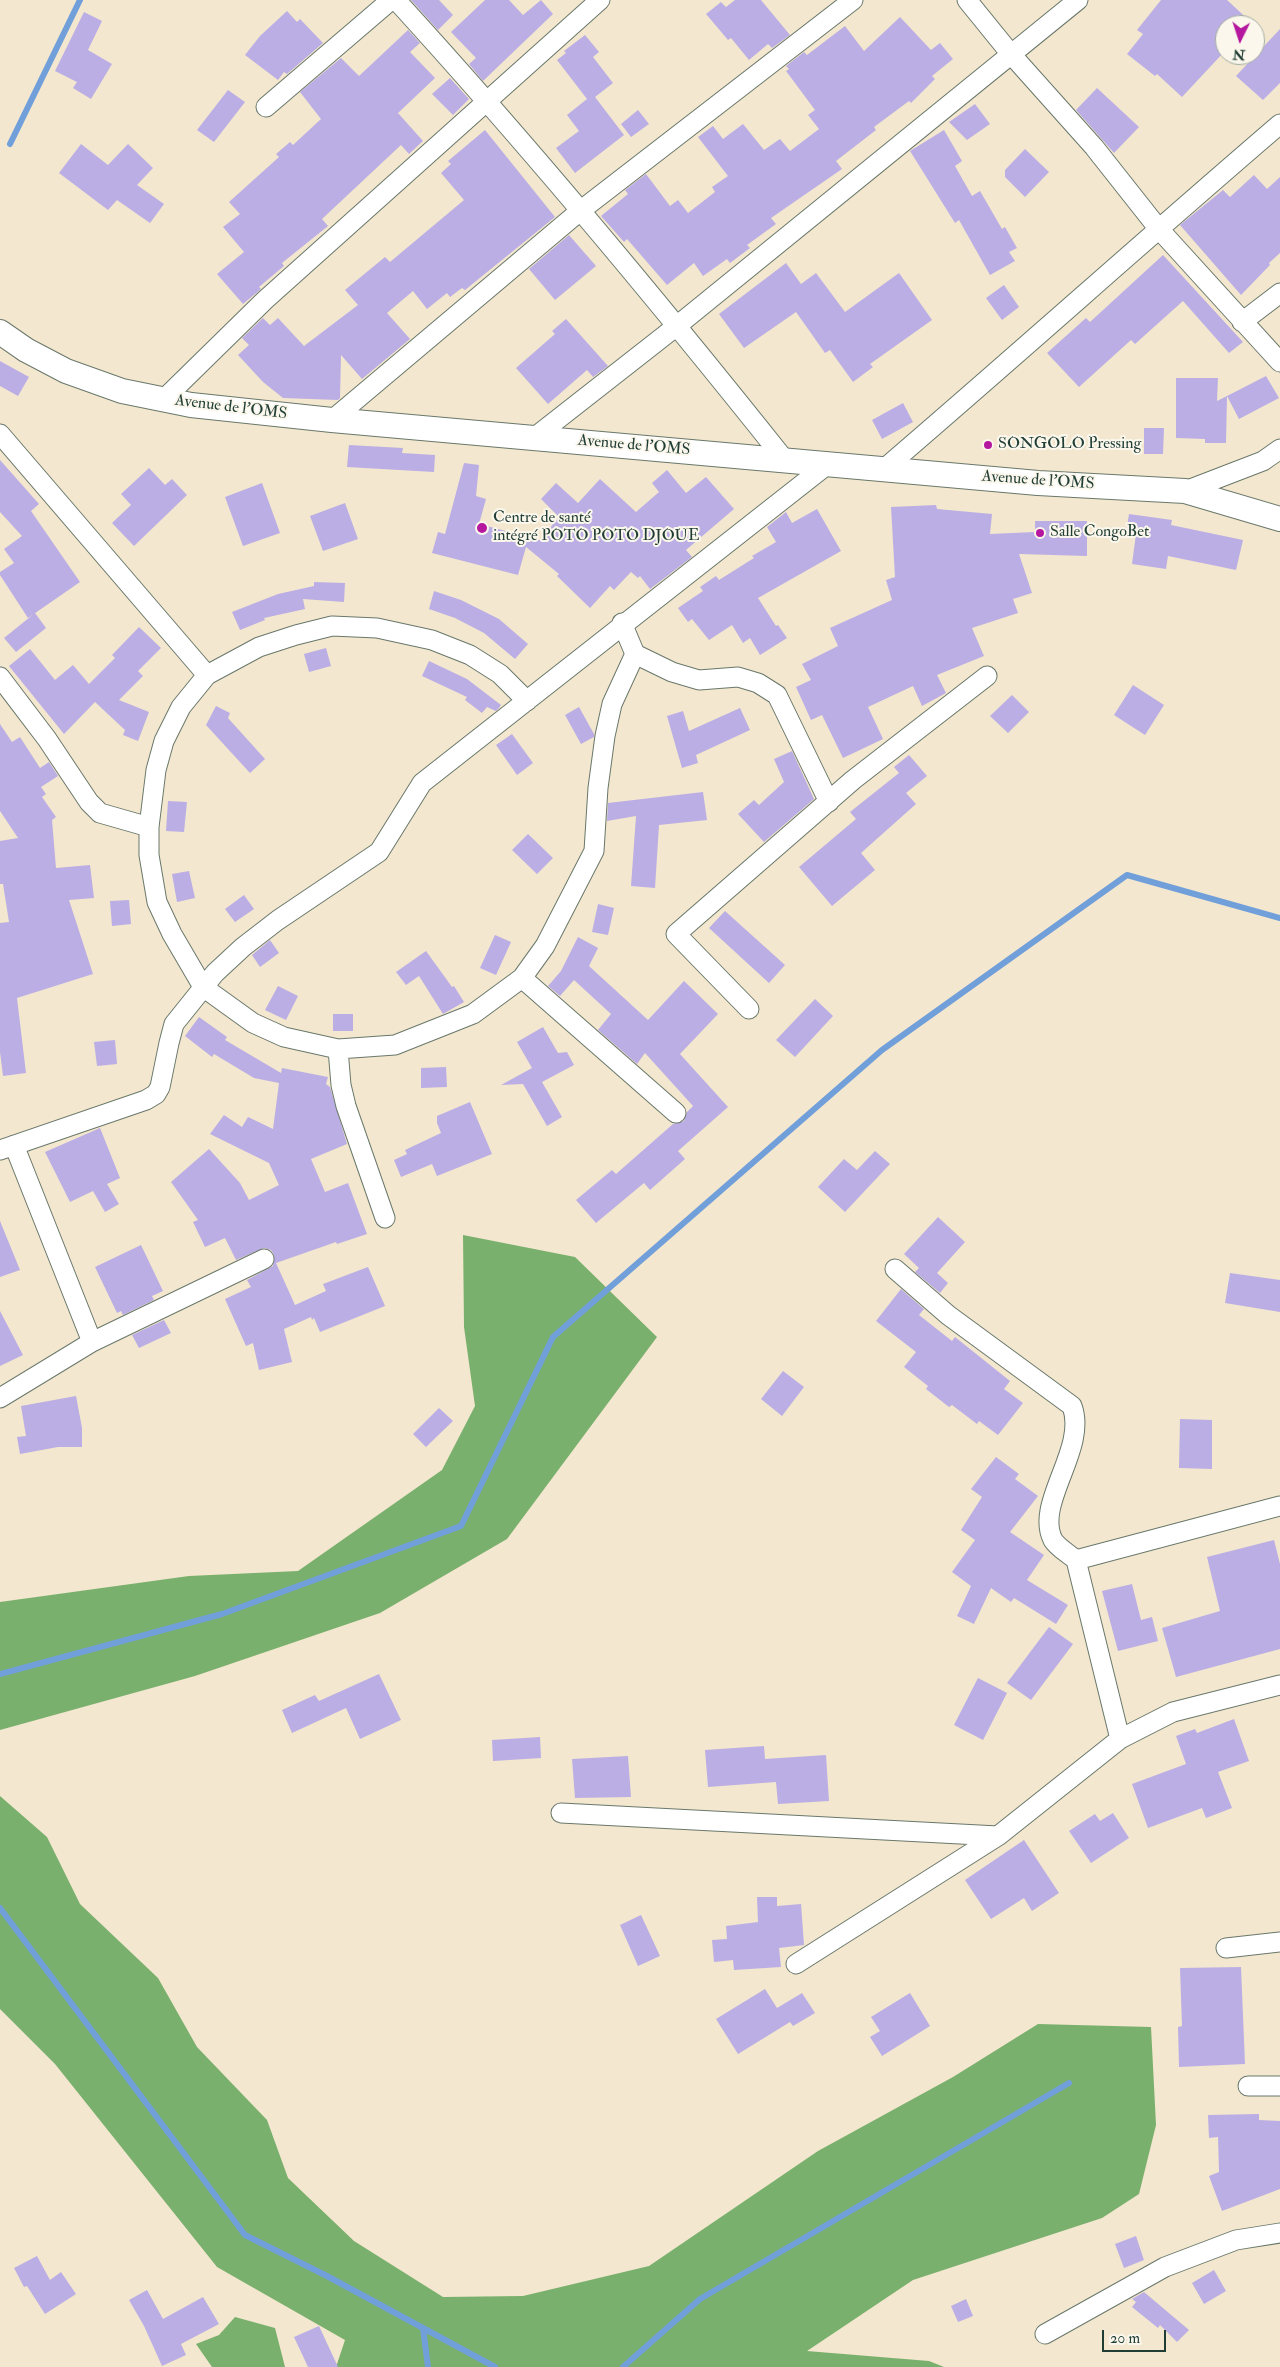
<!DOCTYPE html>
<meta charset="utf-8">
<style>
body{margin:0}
#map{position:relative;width:1280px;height:2367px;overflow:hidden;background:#f3e7cf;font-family:"IM FELL Double Pica",serif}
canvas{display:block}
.north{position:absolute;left:1215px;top:15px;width:50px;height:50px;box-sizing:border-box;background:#fbf7ec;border:1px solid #a3ada2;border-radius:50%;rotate:184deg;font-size:14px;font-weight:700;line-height:20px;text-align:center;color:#1f3d34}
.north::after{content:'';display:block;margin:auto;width:18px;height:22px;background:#b5179e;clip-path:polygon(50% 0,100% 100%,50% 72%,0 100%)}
.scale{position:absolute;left:1102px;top:2330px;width:64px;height:22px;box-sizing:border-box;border:2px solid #1f3d34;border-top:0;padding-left:6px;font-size:15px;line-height:18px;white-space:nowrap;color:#1f3d34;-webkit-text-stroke:4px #fbf7ec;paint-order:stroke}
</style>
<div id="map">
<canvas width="1280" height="2367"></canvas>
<div class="north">N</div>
<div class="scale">20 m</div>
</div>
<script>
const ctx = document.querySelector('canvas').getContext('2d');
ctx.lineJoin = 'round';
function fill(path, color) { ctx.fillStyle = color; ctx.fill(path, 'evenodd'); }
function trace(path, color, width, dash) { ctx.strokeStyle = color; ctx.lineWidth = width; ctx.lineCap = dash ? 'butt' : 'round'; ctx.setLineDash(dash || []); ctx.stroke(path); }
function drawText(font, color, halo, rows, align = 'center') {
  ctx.font = font + ' "IM FELL Double Pica",serif'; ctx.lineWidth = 4; ctx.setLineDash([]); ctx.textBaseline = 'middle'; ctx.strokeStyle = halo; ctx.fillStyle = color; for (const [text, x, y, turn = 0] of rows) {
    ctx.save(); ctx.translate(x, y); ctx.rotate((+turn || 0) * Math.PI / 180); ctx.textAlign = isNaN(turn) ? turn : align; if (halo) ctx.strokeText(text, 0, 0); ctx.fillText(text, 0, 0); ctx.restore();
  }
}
const forest = new Path2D(`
 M463,1235l112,22 82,80 -150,202 -127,74 -185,63 -195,54v-128l189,-26 109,-5 144,-101 33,-64 -11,-79z
 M0,1796l47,41 33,67 78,74 39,69 70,73 21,58 66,63 89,56 80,-1 126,-30 169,-115 135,-74 85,-53 113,3 5,98 -17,69 -37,24 -189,62 -106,71 122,10 15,6h-608l9,-27 -128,-73 -162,-203 -55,-55z
 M235,2317l40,11 10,39h-73l-16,-23 23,-9z`);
const stream = new Path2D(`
 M10,144l70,-144
 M0,1674l222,-60 239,-88 92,-189 329,-287 245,-175 153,43
 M0,1908l245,327 82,41 168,91
 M423,2328l5,39
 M623,2367l77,-68 369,-216`);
const building = new Path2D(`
 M411,0h28l14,15 -15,15z
 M485,0h24l14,15 18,-15 12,14 -70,67 -14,-17 7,-6 -25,-26z
 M735,0h26l29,35 -18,13 -4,-4 -19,16 -18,-22 -3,2 -22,-26 15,-12 5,5z
 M1161,0h66l27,25h-29v26l-43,46 -25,-23 -2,2 -28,-22 16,-20 -6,-4z
 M287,11l10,11 3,-3 23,24 -36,31 -3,-2 -6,8 -33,-25 15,-19z
 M84,12l18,9 -14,29 24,14 -21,35 -18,-11 4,-6 -22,-11z
 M900,17l31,33 9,-7 13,16 -21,17 3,3 -24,24 -2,-2 -35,26 2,3 -40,31 6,8 -71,49 5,6 -29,21 3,3 -20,15 -3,-4 -24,17 -9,-13 -27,22 -40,-46 -3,3 -23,-26 27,-22 -3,-4 21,-16 24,32 8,-6 10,13 27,-21 -3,-5 16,-11 -30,-39 15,-11 10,13 20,-15 21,26 16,-11 10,12 29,-22 -11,-14 7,-5 -29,-39 3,-2 -3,-3 18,-14 3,3 38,-29 19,25z
 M1280,29v54l-17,17 -27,-24z
 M408,30l12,13 -10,9 25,26 -37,35 25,28 -14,13 -8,-9 -79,74 6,7 -46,37 2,3 -25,21 2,2 -18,15 -26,-30 27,-22 -21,-25 17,-13 -11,-12 50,-45 -3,-3 14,-12 3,3 28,-26 -21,-27 41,-34 18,18z
 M585,35l14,17 -6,5 20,26 -18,14 29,38 -49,38 -19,-25 23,-17 -12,-16 20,-16 -30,-39 9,-7 -2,-2z
 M450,78l19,21 -16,16 -21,-21z
 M1097,88l42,39 -25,26 -38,-43z
 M228,90l17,12 -31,40 -17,-12z
 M975,104l15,20 -23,16 -18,-18z
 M638,110l11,14 -18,13 -10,-13z
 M485,130l70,87 -90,73 -3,-2 -12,9 -3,-4 -20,16 -14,-18 -26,22 23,26 -48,40 -21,-24 -1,43 -2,2 -55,-2 -20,-16 -25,-27 11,-10 -7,-7 21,-20 7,7 8,-7 26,28 54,-41 -13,-15 40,-33 5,5 74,-62 -23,-27 10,-9 -3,-3z
 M944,130l18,31 -7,5 17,30 8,-5 22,38 3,-2 12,21 -8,4 6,9 -25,14 -31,-55 -4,3 -45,-72z
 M81,144l27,21 20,-21 25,24 -16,17 27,19 -14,19 -33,-23 -9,10 -49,-37z
 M1025,149l24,23 -24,25 -20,-20v-7z
 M1254,175l13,14 13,-12v76l-11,10 1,2 -29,30 -61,-70 43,-35 7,7z
 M569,235l27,31 -41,34 -26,-31z
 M1163,255l80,87 -14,11 -46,-52 -48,43 -4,-4 -52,47 -32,-34 39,-35 4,4z
 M786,263l15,21 15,-11 29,39 54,-39 33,47 -62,44 3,3 -20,15 -23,-32 -5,3 -29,-41 -52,36 -25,-34z
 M1004,285l15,22 -17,13 -16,-22z
 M566,319l42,47 -15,11 -6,-7 -39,34 -32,-36 39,-34 -3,-3z
 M0,361l29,16 -11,19 -18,-10z
 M1266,376l13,22 -40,21 -12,-23z
 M1176,378h42l-1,23 10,-5 -1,47h-21v-4l-29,-1z
 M903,403l10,19 -31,17 -10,-19z
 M1144,428h20l-1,26h-19z
 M349,445l54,3 -1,5 33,2 -1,17 -87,-5z
 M0,460l39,44 -8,7 49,71 -52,36 -28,-43v-3l14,-9 -10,-14 18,-13 -22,-24z
 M464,463l15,2 -3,31 10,3 -7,25 61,16 19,-23 -18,-18 15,-16 22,20 22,-24 36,33 23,-20 -7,-9 15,-13 19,23 20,-16 28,32 -48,41 6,7 -42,32 -10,-13 -2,2 -7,-6 -17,18 -4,-4 -20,22 -33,-32 2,-2 -33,-27 -8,28 -86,-22 6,-21 7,2z
 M149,468l16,17 7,-6 15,16 -53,51 -22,-23 19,-18 -10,-11z
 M262,483l18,50 -37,13 -18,-49z
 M345,503l13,36 -35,12 -13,-35z
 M936,505l1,4 55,5 -2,20 45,-2v-11h52v35l-68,-2 13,39 -19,6 5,14 -46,15 12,28 -47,19 9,18 -24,13 -9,-20 -45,21 15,32 -40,19 -21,-43 -11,5 -15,-33 15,-7 -9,-16 36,-18 -8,-18 62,-28 -6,-20 9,-3 -4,-70z
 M817,509l24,42 -83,47 18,28 2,-1 9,13 -27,17 -10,-17 -7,5 -11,-18 -23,15 -17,-21 -4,3 -10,-14 25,-17 -3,-4 16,-11 3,4 35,-22 -2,-2 24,-14 -9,-15 19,-15 6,11z
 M1129,514l43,6 -1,5 72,15 -7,30 -68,-14 -2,13 -34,-5 4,-30 -10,-1z
 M314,582l31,1 -1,19 -41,-3 2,10 -41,9 1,2 -25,10 -8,-18 46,-18 36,-8z
 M434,591l27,9 38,19 29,25 -13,15 -31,-26 -29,-15 -26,-9z
 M35,613l11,15 -30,24 -12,-14z
 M139,627l22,21 -23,23 5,5 -24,24 30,12 -11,29 -15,-6 2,-5 -30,-28 -31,32 -55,-68 21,-17 25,31 18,-15 16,19 26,-26 -3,-3z
 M326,648l5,18 -22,6 -5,-18z
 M429,661l38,18 34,26 -2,3 -3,3 -9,-4 -5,6 -17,-13 2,-3 -45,-21z
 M1133,685l31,20 -19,30 -31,-20z
 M1012,695l17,17 -21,21 -18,-17z
 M216,706l14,7 -2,5 37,41 -15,14 -44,-48z
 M579,707l15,27v3l-13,7 -16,-29z
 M740,708l10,22 -54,25 2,8 -16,5 -15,-52 16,-5 6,20z
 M0,724l12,18 8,-5 20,31 9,-6 9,14 -17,11 5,7 -4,3 14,20 -4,3 4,48 34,-3 4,33 -25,2 24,74 -76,24 9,75 -23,3 -3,-24v-129l9,-1 -6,-38h-3v-43l18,-3 -18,-27z
 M512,734l21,29 -16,12 -21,-30z
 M792,751l22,48 -50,43 -26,-28 16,-14 5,5 25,-23 -10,-23z
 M909,755l18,21 -21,17 10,11 -55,49 14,17 -43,36 -33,-39 57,-48 -6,-7 49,-39 -5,-6z
 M703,792l4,28 -48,5 -4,63 -24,-2 5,-70 -29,5 1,-18z
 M168,801l19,1 -3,30 -18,-1z
 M528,834l25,24 -16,16 -25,-24z
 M189,871l6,27 -18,4 -5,-28z
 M244,895l10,14 -19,13 -10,-13z
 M129,900l2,24 -19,2 -2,-25z
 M598,904l16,4 -6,27 -16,-3z
 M725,911l60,54 -16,18 -60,-55z
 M495,935l16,7 -15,33 -16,-7z
 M578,937l20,11 -9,18 59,54 36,-39 34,33 -38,40 48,53 -50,44 7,8 -35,31 -6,-7 -48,40 -20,-23 36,-30 4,4 57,-50 11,-3 3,-9 6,-6 -48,-53 -8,11 -39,-34 13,-16 -37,-34 -14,16 -12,-10 13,-15z
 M270,940l9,13 -19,14 -8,-12z
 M426,951l26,36 2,-1 10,16 -21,12 -24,-38 -13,9 -10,-13z
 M278,986l20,10 -12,24 -21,-10z
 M815,999l18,17 -38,41 -19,-17z
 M333,1014h20v17h-20z
 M199,1017l28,20 -2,3 56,33 1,-5 46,9 -2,7 4,3 17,57 -36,15 14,33 23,-9 19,51 -30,10 -1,-2 -60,21 19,42 31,-14 -3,-7 45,-17 17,39 -65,26 -6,-14 -2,2 -1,-3 -27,12 8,33 -33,8 -6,-27 -7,3 -21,-47 26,-12 -4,-7 26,-14 1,-11 -3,-5 -7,-2 -28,12 -11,-22 -20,9 -12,-25 5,-2 -27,-38 38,-33 31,34 9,17 30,-15 -10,-22 -59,-29 14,-19 18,12 6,-10 25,12 6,-46 -25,-5 -40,-24 -2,3 -27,-21z
 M543,1027l15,26 9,-1 7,13 -32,17 20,35 -15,9 -24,-42 -22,1 31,-17 -15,-26z
 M115,1040l2,24 -20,2 -3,-24z
 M446,1067l1,20 -26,1v-20z
 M470,1102l22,52 -55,22 -5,-12 -31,13 -7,-17 13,-6 -2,-4 36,-17 -4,-10v-7z
 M100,1128l20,50 -13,6 12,20 -14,8 -12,-21 -23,11 -25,-50z
 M875,1151l15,13 -45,48 -27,-25 26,-28 13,11z
 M938,1217l27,25 -28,31 11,10 -8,10 -25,-21 4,-4 -15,-14z
 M0,1221l20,49 -20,7z
 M141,1245l22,46 -11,5 2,4 -31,15 -2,-4 -4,2 -22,-46z
 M1230,1273l50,7v32l-55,-9z
 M901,1289l23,20 -5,6 33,26 3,-4 55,44 -6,8 19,14 -25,32 -19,-14 -2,3 -25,-19 -3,2 -23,-18 2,-3 -24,-19 12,-15 -40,-31z
 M0,1311l23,44 -23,11z
 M164,1320l7,13 -32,15 -7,-13z
 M783,1371l21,16 -22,29 -21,-17z
 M76,1396l6,32v19h-24l-38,7 -3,-17 9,-1 -5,-30z
 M439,1408l14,13 -27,26 -13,-13z
 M1180,1419l32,1v49l-33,-1z
 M996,1457l23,17 -4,5 23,17 -28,36 34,23 -17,25 41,25 -12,19 -42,-26 -3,4 -20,-14 -17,36 -17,-8 14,-30 -19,-14 23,-32 -14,-10 21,-33 -11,-8z
 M1274,1540l6,24v85l-104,28 -14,-49 58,-17 -13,-54z
 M1132,1584l9,36 11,-3 6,24 -40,10 -16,-60z
 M1049,1627l24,17 -42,56 -24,-17z
 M379,1674l22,46 -41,19 -14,-31 -54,25 -10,-23 33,-15 4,6z
 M978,1678l29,15 -24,47 -29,-15z
 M1234,1719l15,42 -31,11 14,36 -26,10 -4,-10 -54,20 -16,-44 54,-20 -10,-28 19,-7 2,4z
 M540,1737l1,21 -48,3 -1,-21z
 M764,1746l1,13 61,-4 3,46 -51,3 -2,-22 -68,5 -3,-37z
 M628,1756l3,41 -56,1 -3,-39z
 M1113,1813l16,25 -38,25 -22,-32 26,-17 5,7z
 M1024,1840l35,53 -27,18 -8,-13 -33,21 -26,-39z
 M757,1897h20v9l24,-2 3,41 -25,3 2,19 -47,3 -1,-10 -19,2 -2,-22 15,-1 -1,-13 32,-4z
 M641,1915l19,41 -22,10 -18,-41z
 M1241,1967l4,97 -66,3 -1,-40 4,-1 -2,-58z
 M765,1989l12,19 25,-15 13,20 -22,13 -3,-4 -52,32 -22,-35z
 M910,1993l20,33 -48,30 -12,-19 10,-6 -9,-14z
 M1259,2114v6l21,1v68l-58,22 -13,-35 10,-4 -1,-35 -9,1 -1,-23z
 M1136,2236l8,24 -20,8 -9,-24z
 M37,2256l13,24 11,-8 15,22 -31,20 -18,-28 -3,1 -10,-19z
 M1214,2270l12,21 -22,13 -12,-21z
 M147,2290l16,29 40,-22 16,27 -38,20 5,11 -24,11 -18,-40 -15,-26z
 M1144,2292l45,38 -12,12 -17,-17 -2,3 -26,-21 4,-5 -4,-3z
 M966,2299l7,17 -15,6 -7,-16z
 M319,2326l19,41h-30l-14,-30z`);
const minor = new Path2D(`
 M396,0c135,148 263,302 388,459
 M967,0l43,53 84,94 64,81 122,134
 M266,107l125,-107
 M1242,322l38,-29
 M163,400l102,-100 335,-300
 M332,420l248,-209 273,-211
 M0,434l207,241
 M535,437l143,-112 400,-325
 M884,469c133,-114 263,-231 396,-345
 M1185,491l78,-30 17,-12
 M622,623l13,31 37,18 27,8 39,-3 20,6 19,12 52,107
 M0,677l47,62 42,63 11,11 49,14
 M527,701l-27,-27 -30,-19 -38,-15 -55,-12 -45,-2 -36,9 -37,12 -52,28 -26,32 -17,34 -8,29 -7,57v28l8,47 15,32 31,53 50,36 31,14 54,12 57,-4 78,-31 49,-36 23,-32 49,-95 4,-63 7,-52 7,-32 23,-50
 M522,978l154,135
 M749,1009l-73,-75 177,-154 134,-104
 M338,1049l3,36 5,21 39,112
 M14,1145l78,197
 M0,1150l146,-50 10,-6 4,-7 9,-44 5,-19 41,-51 28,-26 35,-27 101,-68 43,-69 406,-319
 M895,1269l53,46 124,91c16,43 -38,97 -19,134 4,7 16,14 23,20
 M0,1398l92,-56 172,-83
 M1120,1739l-44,-179 204,-54
 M561,1813l437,23
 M1226,1948l54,-6
 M796,1964l202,-128 122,-97 53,-27 107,-27
 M1248,2086h32
 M1045,2334l120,-67 71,-27 44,-7`);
const tertiary = new Path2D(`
 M0,332l26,18 40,21 56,20 69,14 141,15 706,63 147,8 95,28`);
const markers = [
 [988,445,5,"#b5179e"],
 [482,528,6,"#b5179e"],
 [1040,533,5,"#b5179e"]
];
const streetNames = [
 ["Avenue de l'OMS",231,408,7],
 ["Avenue de l'OMS",634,446,5],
 ["Avenue de l'OMS",1038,481,4]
];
const poiNames = [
 ["SONGOLO Pressing",998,445],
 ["Centre de santé",493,519],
 ["intégré POTO POTO DJOUE",493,537],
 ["Salle CongoBet",1050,533]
];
fill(forest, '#7ab06d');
trace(stream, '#719fda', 6);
fill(building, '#bbaee4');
trace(minor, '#69786a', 21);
trace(tertiary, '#69786a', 26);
trace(minor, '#fff', 19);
trace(tertiary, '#fff', 24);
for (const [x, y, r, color] of markers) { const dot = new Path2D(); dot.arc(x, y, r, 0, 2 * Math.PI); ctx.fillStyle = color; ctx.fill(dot); trace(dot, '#fbf7ec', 2); }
drawText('16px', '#1f3d34', '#fbf7ec', streetNames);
drawText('16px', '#1f3d34', '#fbf7ec', poiNames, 'left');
</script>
